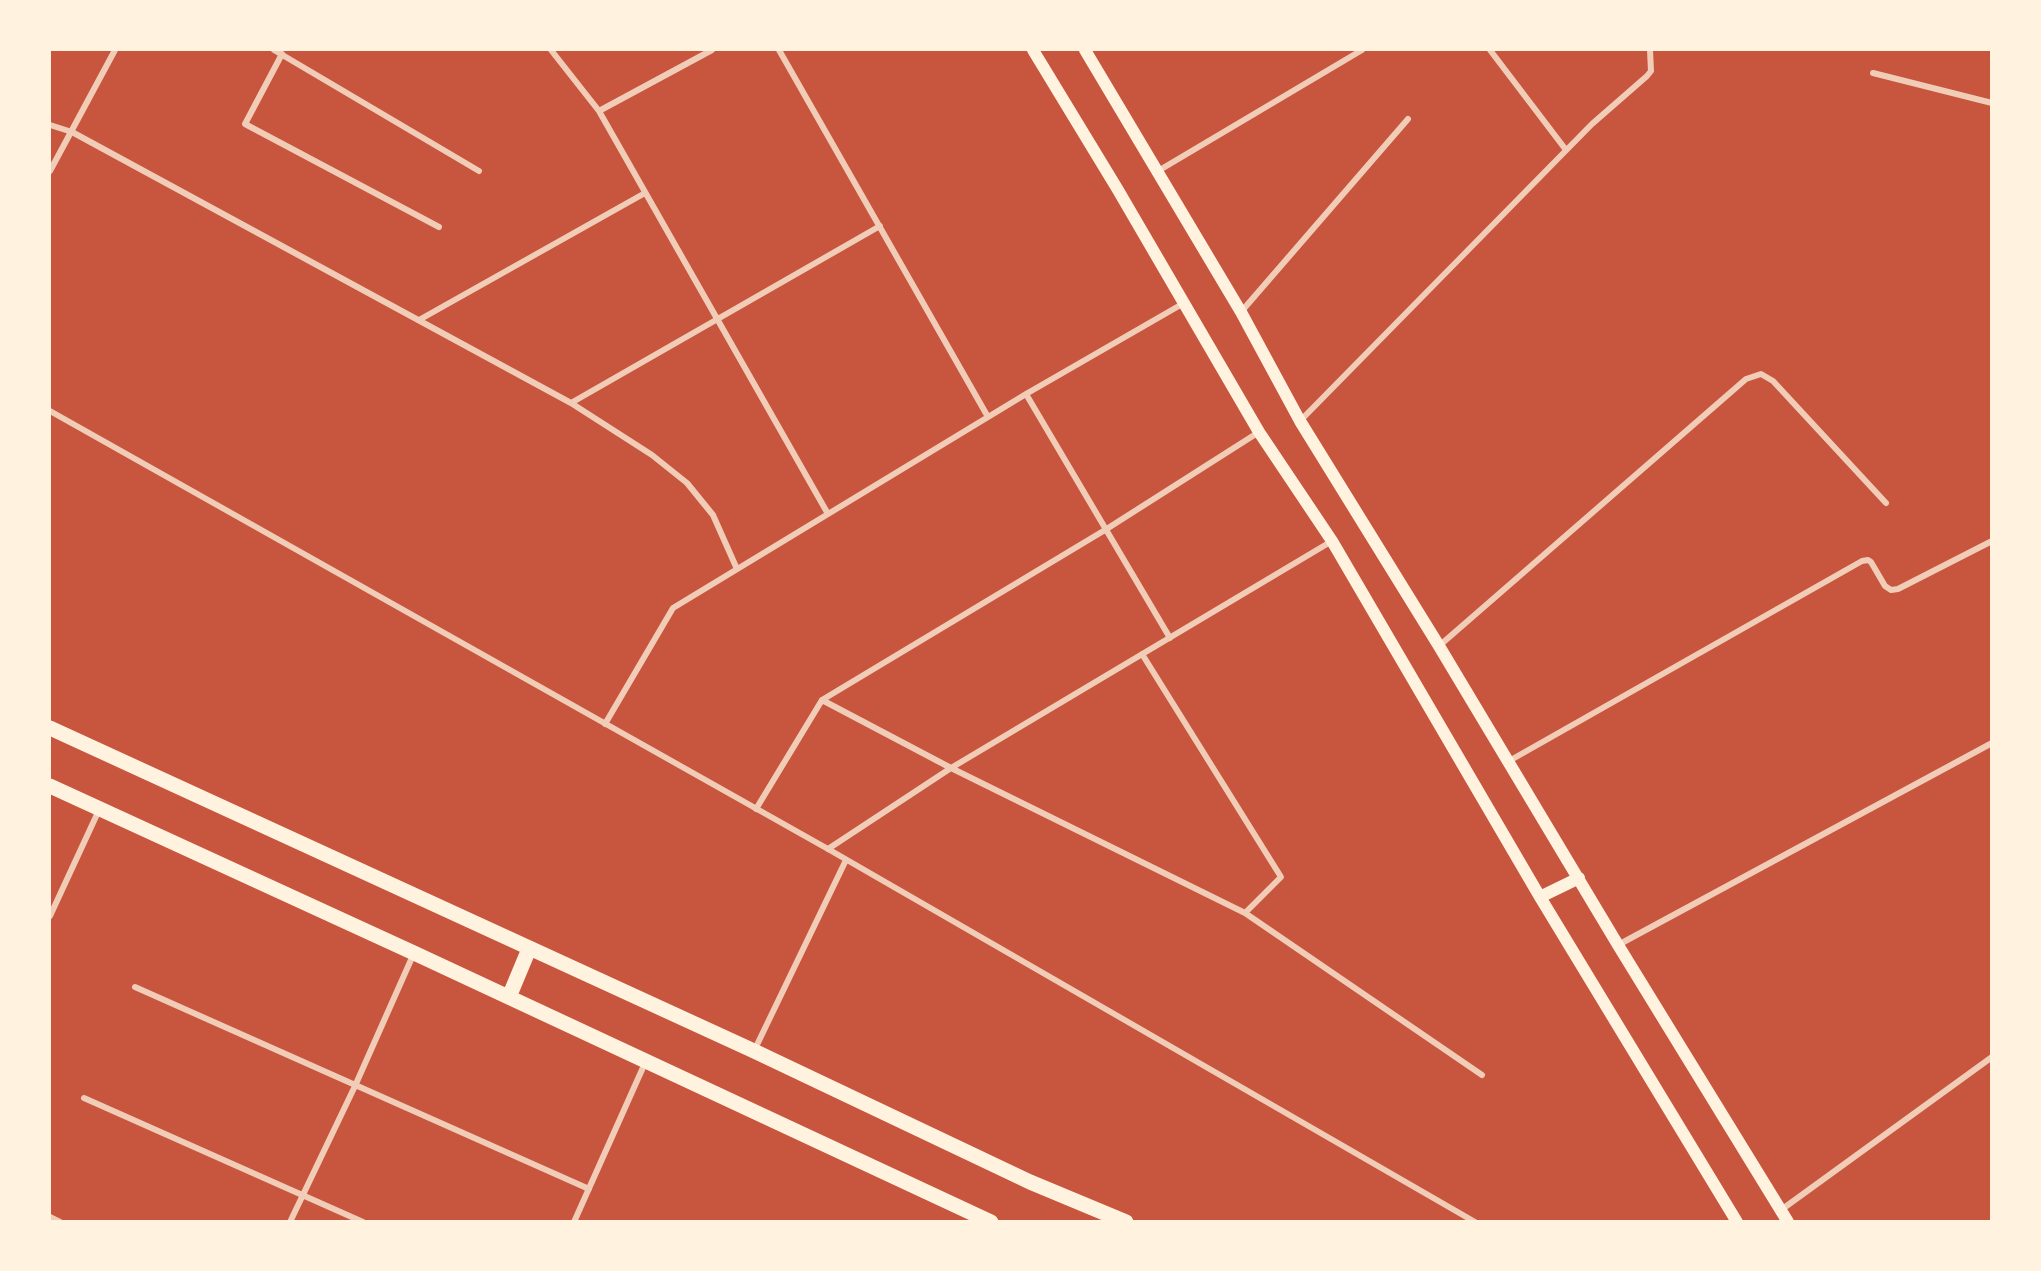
<!DOCTYPE html>
<style>
body{margin:0}
#map{position:relative;width:2041px;height:1271px;overflow:hidden;background:#c8553d;font-family:Jost,sans-serif}
canvas{display:block}
.frame{position:absolute;inset:0;border:51px solid #fff3e0;pointer-events:none}
</style>
<div id="map">
<canvas width="2041" height="1271"></canvas>
<div class="frame"></div>
</div>
<script>
const ctx = document.querySelector('canvas').getContext('2d');
ctx.lineJoin = 'round';
function trace(path, color, width, dash) { ctx.strokeStyle = color; ctx.lineWidth = width; ctx.lineCap = dash ? 'butt' : 'round'; ctx.setLineDash(dash || []); ctx.stroke(path); }
const minor = new Path2D(`
 M274,50l205,121
 M551,50l48,61
 M712,50l-113,61 229,403
 M779,50l209,367
 M1490,50l76,100
 M282,54l-37,70 194,103
 M1873,73l119,30
 M50,125l22,7 499,271 81,52 35,28 26,32 24,54
 M50,171l65,-121
 M1158,171l204,-121
 M1241,312l167,-193
 M419,320l226,-127
 M571,403l309,-177
 M50,411l778,438 647,373
 M1301,420l291,-296 55,-48 4,-5 -1,-21
 M1170,638l-144,-244 158,-91
 M1439,646l307,-267 15,-5 12,7 113,122
 M1142,654l139,223 -36,36
 M822,700l129,68 294,145 237,162
 M605,724l68,-116 353,-214
 M1509,761l353,-200 6,-1 3,2 14,24 6,4 7,-1 94,-48
 M756,809l66,-109 283,-170 154,-98
 M828,849l123,-81 381,-227
 M50,916l49,-106
 M1618,945l374,-202
 M135,987l454,202
 M754,1051l92,-191
 M84,1098l279,124
 M1781,1210l211,-153
 M50,1217l10,5
 M290,1222l65,-136 59,-133
 M574,1222l71,-159`);
const secondary = new Path2D(`
 M1033,50l85,140 141,242 73,109 208,356 197,325
 M1085,50l156,262 59,109 139,225 179,299 170,277
 M1540,897l39,-19`);
const primary = new Path2D(`
 M50,728l704,323 276,131 96,40
 M50,786l364,167 577,269
 M509,997l20,-48`);
trace(minor, '#f1ccb7', 6);
trace(secondary, '#fff3e0', 12);
trace(primary, '#fff3e0', 15);
</script>
